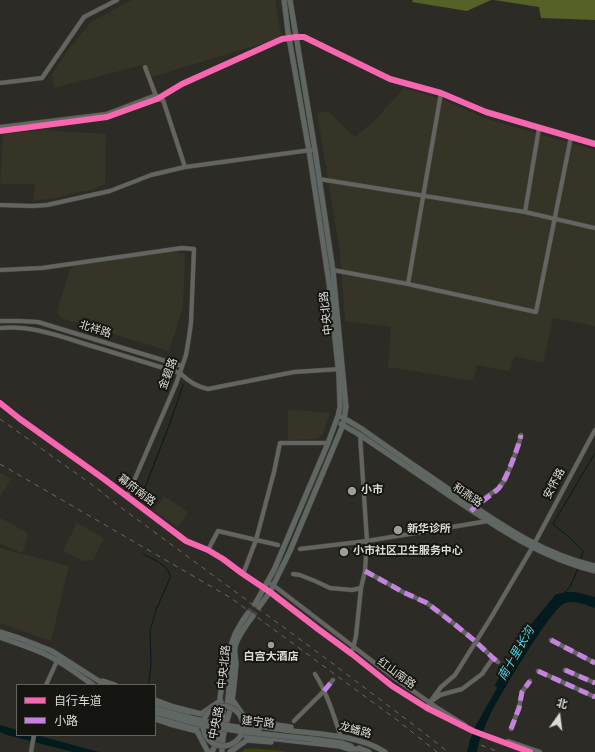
<!DOCTYPE html>
<meta charset="utf-8">
<style>
body{margin:0}
#map{position:relative;width:595px;height:752px;overflow:hidden;background:#2c2b26;font-family:"Source Sans 3","Noto Sans SC",sans-serif}
canvas{display:block}
.legend{position:absolute;left:16px;top:684px;width:140px;height:52px;box-sizing:border-box;background:#151511;border:1px solid #656460;margin:0;padding:5px 7px;list-style:none;font-size:12px;color:#dcdbd6}
.legend li{display:flex;align-items:center;gap:8px;height:20px}
.legend b{width:20px;border:1px solid #656460}
.north{position:absolute;left:539px;top:696px;width:40px;height:40px;-webkit-text-stroke:3px #151511;paint-order:stroke;rotate:14deg;font-size:11px;font-weight:700;line-height:16px;text-align:center;color:#dcdbd6}
.north::after{content:'';display:block;margin:auto;width:14px;height:18px;background:#dcdbd6;clip-path:polygon(50% 0,100% 100%,50% 72%,0 100%)}
</style>
<div id="map">
<canvas width="595" height="752"></canvas>
<ul class="legend">
<li><b style="height:5px;background:#f766af"></b>自行车道</li>
<li><b style="height:5px;background:#c483df"></b>小路</li>
</ul>
<div class="north">北</div>
</div>
<script>
const ctx = document.querySelector('canvas').getContext('2d');
ctx.lineJoin = 'round';
function fill(path, color) { ctx.fillStyle = color; ctx.fill(path, 'evenodd'); }
function trace(path, color, width, dash) { ctx.strokeStyle = color; ctx.lineWidth = width; ctx.lineCap = dash ? 'butt' : 'round'; ctx.setLineDash(dash || []); ctx.stroke(path); }
function drawText(font, color, halo, rows, align = 'center') {
  ctx.font = font + ' "Source Sans 3","Noto Sans SC",sans-serif'; ctx.lineWidth = 4; ctx.setLineDash([]); ctx.textBaseline = 'middle'; ctx.strokeStyle = halo; ctx.fillStyle = color; for (const [text, x, y, turn = 0] of rows) {
    ctx.save(); ctx.translate(x, y); ctx.rotate((+turn || 0) * Math.PI / 180); ctx.textAlign = isNaN(turn) ? turn : align; if (halo) ctx.strokeText(text, 0, 0); ctx.fillText(text, 0, 0); ctx.restore();
  }
}
const built = new Path2D(`
 M132,0h143l6,35 -4,4 -125,38 -6,-13 -92,24 -2,-14 19,-28 20,-24z
 M404,88l35,10 48,21 108,31v176l-42,-8 -10,45 -29,-7 -4,15 -33,-6 -4,16 -85,-14 3,-40 -46,-6 -5,-69 -23,-139 11,-2 27,26 20,-17z
 M44,130l62,4 -1,50 -12,6 -15,2 -21,6 -24,3 2,-17h-35l3,-50z
 M170,251l15,3 -2,54 -14,43 -108,-33 -4,-6 13,-43 6,-5z
 M288,410l23,1 19,2 -7,21 -7,5 -28,1z
 M0,472l12,7 -12,17z
 M164,496l24,16 -10,15 -24,-16z
 M0,518l28,15 -5,20 -23,-9z
 M77,523l27,15 -11,22 -10,1 -20,-10z
 M0,548l69,18 -18,75 -51,-18z`);
const green = new Path2D(`
 M245,749h14l24,2 1,1h-42z`);
const forest = new Path2D(`
 M413,0h78l-24,11 -55,-9z
 M494,0h101v20l-54,-2 -2,-11z`);
const water = new Path2D(`
 M567,592h8l20,5v11c-9,-3 -21,-8 -30,-5 -14,5 -66,94 -75,112 -5,11 -11,24 -13,37h-10l3,-12 6,-15 37,-65 29,-44 13,-15 7,-7z
 M0,725l17,5v5h19l63,17h-26l-66,-17 -7,-3z`);
const stream = new Path2D(`
 M142,501v-7l4,-9 24,-62 13,-38
 M143,554c9,5 27,11 27,24l-14,32 -6,21 1,33 -2,20
 M581,560l2,-9 -13,-13 -17,-14 42,-71
 M564,593l6,-6 8,-19`);
const river = new Path2D(`
 M498,685l27,-49 32,-39 9,-2`);
const majorTunnel = new Path2D(`
 M248,613l7,-9
 M253,616l6,-9`);
const minor = new Path2D(`
 M145,67l11,29
 M0,83l42,-5 42,-61 33,-17
 M157,99l6,1 2,6 20,61
 M0,127l106,-13 50,-19
 M0,131l107,-14 50,-18 25,-15 100,-45 14,-2h8l86,42 51,14 45,19 109,32
 M319,179l206,33 70,16
 M0,205l32,1 15,-1 63,-14 41,-16 34,-8 126,-17
 M525,212l14,-84
 M0,270l42,-2 140,-20 12,1 -3,74 -2,14 -3,18 -10,29 -49,113
 M333,270l75,14 128,28 35,-175
 M408,284l33,-191
 M0,321h20l18,1 144,44
 M0,328c32,-3 62,9 92,18 30,9 59,18 88,27 8,8 17,14 28,16l86,-17 47,-3
 M0,403l20,16 84,60 82,62 22,9 15,9 20,15 27,18 48,37 34,25 40,32 35,22 46,23 57,21
 M473,509l10,-10 16,-11 7,-10 13,-34 2,-9
 M300,549l67,-8 121,-20
 M208,550l10,-19 60,14
 M365,571l38,21 24,11 26,20 22,18 18,17 5,4
 M243,574l13,-34 18,-68 6,-29h48
 M293,574l7,1 15,6 15,7 22,2 9,-2
 M267,582l6,3 120,92 43,30 29,18
 M551,640l44,23
 M353,649l3,-13 5,-48 4,-17 2,-30 -7,-106
 M565,670l30,13
 M538,671l57,26
 M315,674c12,19 19,42 26,63
 M46,685l11,-24 2,-2
 M433,700l7,-5 22,-6 20,-15 11,-16
 M427,708l3,-6 11,-15 14,-12 37,-59 40,-68 63,-118
 M294,721l30,-30 9,-11
 M511,729l8,-21 3,-16 8,-11
 M508,741l32,11
 M31,752l3,-17`);
const major = new Path2D(`
 M342,417l20,12c32,23 65,45 98,68 43,29 83,57 135,69
 M341,424l19,11c30,20 60,41 90,61 46,31 91,62 145,75
 M255,604l19,-34 54,-127 10,-27 2,-9 -1,-31 -10,-93 -20,-132 -21,-119 -4,-32
 M259,607l11,-15 20,-41 53,-126 3,-18 -13,-136 -18,-121 -25,-150
 M0,632l19,6 33,13 53,34
 M0,637c16,6 33,11 49,19 16,8 30,19 44,29
 M103,681l12,4
 M232,699l15,22 44,6
 M155,700l19,7 27,7 19,-13
 M155,705l18,5 15,4
 M227,706l6,-51
 M155,715l30,9 14,2
 M155,719l15,5 27,7 11,21
 M244,724c19,3 38,6 58,8 28,3 59,5 83,20
 M242,735l97,11 10,3h11
 M311,739l31,4 9,3
 M359,748l10,4
 M212,752l7,-15 4,-17v-9l-3,-13 5,-36 10,-28 8,-14 5,-7
 M222,752c-1,-18 7,-34 10,-51 2,-12 3,-25 4,-37 0,-5 -2,-11 -1,-16 1,-9 12,-24 18,-32
 M230,752l17,-12 24,2`);
const rail = new Path2D(`
 M0,419l98,70 17,14 213,157 91,69 29,23
 M0,464l231,134 166,122 40,32
 M481,745l18,7`);
const majorBridge = new Path2D(`
 M203 726a20 20 0 1 1 40 0a20 20 0 1 1-40 0Z
 M155,708c34,11 69,18 104,22
 M155,712l39,11 19,4 32,5 66,7`);
const quiet = new Path2D(`
 M471,511c9,-9 18,-14 27,-22 8,-8 20,-41 23,-54
 M365,571l38,21 24,11 26,20 22,18 18,17 5,4
 M551,640l44,23
 M565,670l30,13
 M538,671l57,26
 M324,691l9,-11
 M511,729l8,-21 3,-16 8,-11`);
const cycleway = new Path2D(`
 M0,131l107,-14 50,-18 25,-15 100,-45 14,-2h8l86,42 51,14 45,19 109,32
 M0,403l20,16 84,60 82,62 22,9 15,9 20,15 27,18 48,37 34,25 40,32 35,22 46,23 57,21`);
const markers = [
 [352,491,5,"#9e9d98"],
 [398,530,5,"#9e9d98"],
 [344,552,5,"#9e9d98"],
 [271,645,4,"#9e9d98"]
];
const streetNames = [
 ["中央北路",327,313,-96],
 ["北祥路",95,330,17],
 ["金碧路",169,374,-70],
 ["安怀路",555,484,-62],
 ["幕府南路",136,491,37],
 ["和燕路",467,496,34],
 ["中央北路",225,667,-84],
 ["红山南路",396,674,36],
 ["中央路",217,723,-78],
 ["建宁路",258,723,6],
 ["龙蟠路",355,731,15]
];
const poiNames = [
 ["小市",361,491],
 ["新华诊所",407,530],
 ["小市社区卫生服务中心",353,552],
 ["白宫大酒店",271,658,"center"]
];
const waterNames = [
 ["南十里长沟",517,654,-60]
];
fill(built, '#363427');
fill(green, '#3c4509');
fill(forest, '#566128');
fill(water, '#041b1e');
trace(stream, '#041b1e', 1);
trace(river, '#041b1e', 5.5);
trace(majorTunnel, '#464540', 5, [5, 2.5]);
trace(minor, '#484843', 5);
trace(major, '#484843', 6);
trace(minor, '#646461', 4);
trace(major, '#606762', 5);
trace(rail, '#6a6966', 1, [5, 5]);
trace(majorBridge, '#484843', 6, []);
trace(majorBridge, '#606762', 5);
trace(quiet, '#c483df', 5, [10, 5]);
trace(cycleway, '#f766af', 6);
for (const [x, y, r, color] of markers) { const dot = new Path2D(); dot.arc(x, y, r, 0, 2 * Math.PI); ctx.fillStyle = color; ctx.fill(dot); trace(dot, '#151511', 1.5); }
drawText('11px', '#dcdbd6', '#151511', streetNames);
drawText('bold 11px', '#dcdbd6', '#151511', poiNames, 'left');
drawText('italic 12px', '#49d8e8', '#151511', waterNames);
</script>
